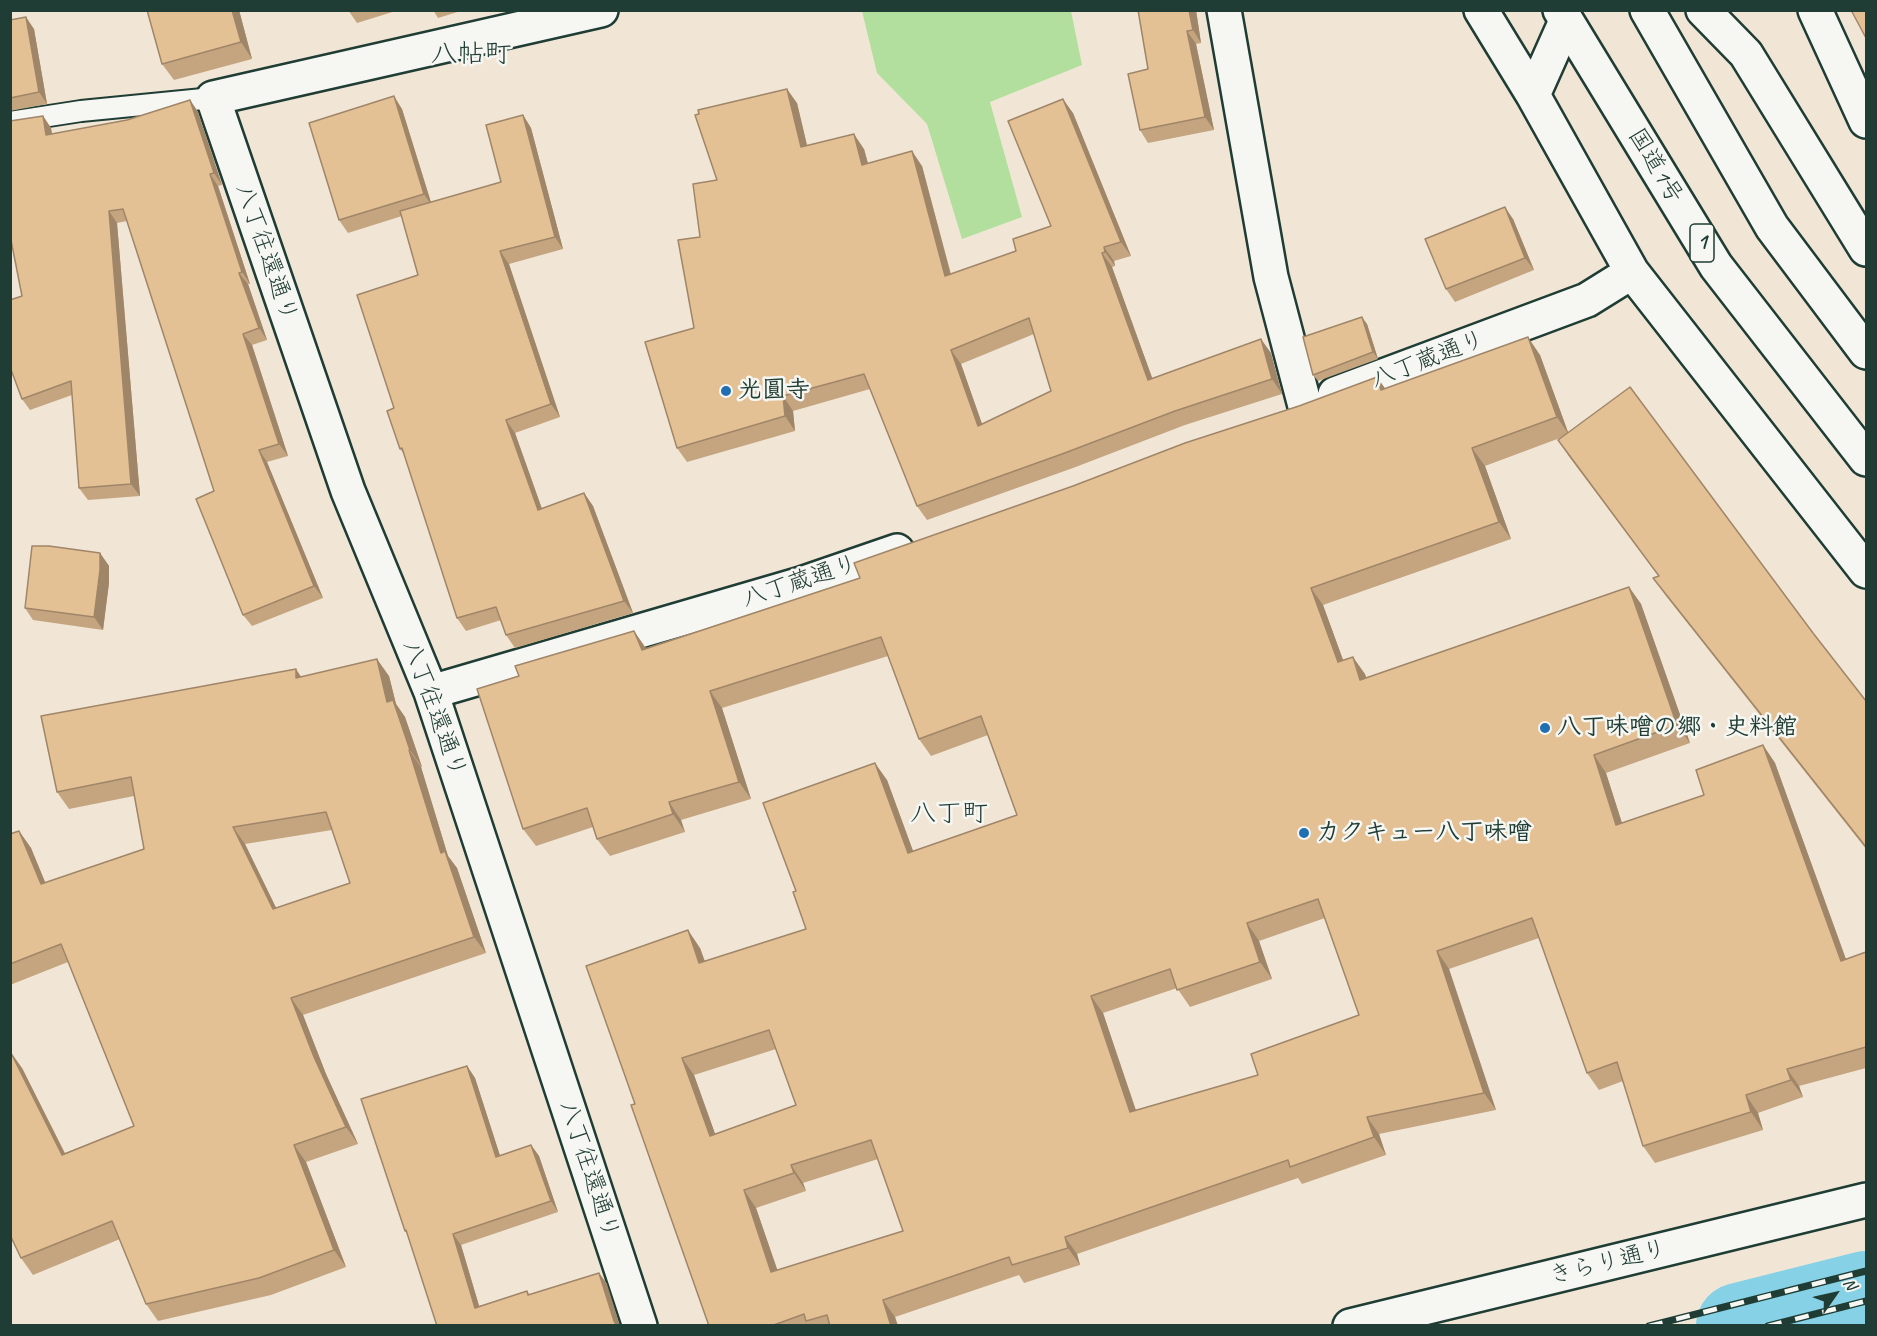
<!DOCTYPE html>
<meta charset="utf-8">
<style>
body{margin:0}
#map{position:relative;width:1877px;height:1336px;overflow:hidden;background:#f1e6d6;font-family:Caveat,sans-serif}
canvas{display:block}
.frame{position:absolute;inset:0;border:12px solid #1f3d34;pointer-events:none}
.north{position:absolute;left:1805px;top:1264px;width:60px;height:60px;-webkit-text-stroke:4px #f6f6f2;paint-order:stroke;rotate:56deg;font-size:16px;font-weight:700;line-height:24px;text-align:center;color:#1f3d34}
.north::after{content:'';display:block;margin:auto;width:21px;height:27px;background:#1f3d34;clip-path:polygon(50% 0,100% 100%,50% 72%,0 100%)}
</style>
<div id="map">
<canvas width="1877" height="1336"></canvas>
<div class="frame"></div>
<div class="north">N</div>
</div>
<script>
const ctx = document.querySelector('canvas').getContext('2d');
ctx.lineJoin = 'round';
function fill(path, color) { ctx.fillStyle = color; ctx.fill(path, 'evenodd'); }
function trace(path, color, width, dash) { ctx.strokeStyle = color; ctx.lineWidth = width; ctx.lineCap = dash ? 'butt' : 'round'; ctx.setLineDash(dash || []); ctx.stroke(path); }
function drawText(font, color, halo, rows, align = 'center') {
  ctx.font = font + ' Caveat,"Klee One",sans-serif'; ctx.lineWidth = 5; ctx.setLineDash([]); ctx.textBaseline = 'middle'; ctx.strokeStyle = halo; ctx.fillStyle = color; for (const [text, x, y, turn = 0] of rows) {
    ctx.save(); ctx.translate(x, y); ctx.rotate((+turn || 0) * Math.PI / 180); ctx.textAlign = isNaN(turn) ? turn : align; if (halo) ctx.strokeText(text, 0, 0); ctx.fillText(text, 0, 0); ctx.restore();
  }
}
const green = new Path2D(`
 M862,11h209l11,54 -92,37 32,115 -60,22 -35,-115 -50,-51z`);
const river = new Path2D(`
 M1739,1326l127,-32`);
const service = new Path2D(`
 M10,122l71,-11 132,-13`);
const minor = new Path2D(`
 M601,10l-388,88 135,393 83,201 209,634
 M1224,10l47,267 34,129
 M1481,10l52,85 99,177 234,299
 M1703,10l43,44 120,195
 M1815,10l51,111
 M1533,95l33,-74
 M1335,394l252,-94 45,-28
 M431,692l370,-108 96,-33`);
const tertiary = new Path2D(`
 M1350,1326l516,-126`);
const trunk = new Path2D(`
 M1560,10l156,256 150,193
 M1647,10l125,217 94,125`);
const rail = new Path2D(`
 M1649,1326l217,-55
 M1768,1326l98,-25`);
const wall = new Path2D(`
 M147,10h92l13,49 -78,21 -12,-16z
 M348,10h51l-42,13z
 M433,10h31l-26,8z
 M1138,10h58l5,33 -5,1 18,86 -66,13 -8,-13 8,-61z
 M10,20l24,9 13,75 -37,7z
 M190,100l8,12 24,73 -4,1 32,98h-2l19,56 -15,5 36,111 -21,6 56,136 -71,28 -9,-11 -29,-124 -87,-270 -10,2 23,273 -52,4 -9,-12 -7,-93 -42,15 -8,-11v-103l21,-180 8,12 1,6 75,-14z
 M797,103l10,43 57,3 4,14 54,3 29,108 65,-23 35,-25 22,-113 58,143 -17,5 1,5 -3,1 40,111 119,-25 11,41 -97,31 -112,43 -146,52 -10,-14 -47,-117 -77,22 2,20 -108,31 -10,-14 17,-120 6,-91 17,-57zM1034,334l17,57 -69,33 -21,-60z
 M402,109l29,93 70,-20 22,-67 8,13 32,121 -54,15 51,153 -45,16 27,76 42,-16 9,13 40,107 -118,35 -9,-13 -5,-15 -35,11 -9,-13 -52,-163 -5,-6 -6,-41 24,-133 -16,-59 -54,17 -9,-13z
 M1513,219l21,51 -79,32 -9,-13z
 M1367,324l11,35 -60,22 -5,-6z
 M1540,355l28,77 245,201 53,68v148l-200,-253 -13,-18 6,-2 -89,-118 -12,-18 2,-2 -75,28 26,73 -188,66 20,55 22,14 1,4 263,-91 12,17 49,139 -84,30 16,50 82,-28 59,-50 12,18 71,196 20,-7v116l-67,18 4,11 -45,16 5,17 -108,33 -12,-17 -20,-65 -24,9 -12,-17 -48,-135 -90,31 47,141 -117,24 7,21 -84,29 -4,-6 -221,76 3,11 -56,18 -5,-8 -124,42 3,9h-189l-74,-222 65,-156 5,13 101,-32 -10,-38 91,-111 26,71 104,-36 -29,-80 -57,21 -12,-17 -31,-83 -166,52 29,91 -70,21 4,12 -75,24 -13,-17 -4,-12 -57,19 -13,-17 -4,-153 115,-45 12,17 214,-70 439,-172 78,-29 8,12zM1325,918l34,97 -101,60 -122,35 -33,-97 74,-25 13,19 82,-28 -13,-38zM776,1049l20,56 -81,29 -21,-59zM878,1159l25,72 -126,39 -21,-62 50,-17 -3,-8z
 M100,553l9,13v17l-6,47 -70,-10 -8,-12z
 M389,676l7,28 9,13 17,50h-1l27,89 9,12 29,85 -183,62 23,59 32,70 -52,18 40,105 -75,28 -113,26 -12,-17 -26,-65 -87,36 -12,-17 1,-190 43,85 69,-27 -66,-164 -58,23v-151l9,-3 12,17 14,35 99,-34 -10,-53 -65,13 -12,-17 244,-115zM332,830l18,53 -74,25 -31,-64z
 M467,1066l8,12 25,78 31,-11 8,11 19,56 -97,33 18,61 48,-15 3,4 69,-22 8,11 -170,42 -29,-91 -3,-4z`);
const shadedWall = new Path2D(`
 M232,10h7l13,49 -11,-17z
 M1189,10h7l5,33 -8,-13z
 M26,17l8,12 13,75 -8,-12z
 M1187,31l9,13 18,86 -9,-13z
 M787,89l10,14 14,59 -10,-15z
 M394,96l8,13 30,97 -8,-12z
 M1063,99l10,14 58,143 -10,-14z
 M190,100l8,12 24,73 -8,-12z
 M523,115l8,13 32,121 -8,-12z
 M43,116l8,12 3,19 -8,-12z
 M854,134l10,15 8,30 -10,-14z
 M912,151l10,15 33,125 -10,-15z
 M210,174l8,12 32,98 -8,-12z
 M1505,207l8,12 21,51 -9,-12z
 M109,211l8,12 23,273 -9,-12z
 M1104,247l10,14 1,5 -10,-14z
 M500,251l9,13 51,153 -9,-13z
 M1102,253l10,14 46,127 -10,-14z
 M239,273l9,11 19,56 -8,-12z
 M1362,317l5,7 11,35 -5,-7z
 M243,334l9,11 36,111 -9,-12z
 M1528,337l12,18 29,80 -12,-18z
 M1261,339l10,14 11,41 -10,-15z
 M951,350l10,14 27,77 -10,-15z
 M1377,377l12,17 -8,-4z
 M783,396l10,15 2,20 -10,-15z
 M506,420l9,13 32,90 -9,-13z
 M1472,448l13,18 26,73 -12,-17z
 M259,450l8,12 56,136 -9,-12z
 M584,493l9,13 40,107 -9,-12z
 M100,553l9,13v17l-6,47 -9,-13z
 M1629,587l12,17 49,139 -13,-18z
 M1311,588l12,17 27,74 -12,-17z
 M634,631l12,18 -4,1z
 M1353,657l12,17 8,24 -13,-18z
 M377,659l12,17 7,28 9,13 17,50 -12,-17 -23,-48z
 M296,669l11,17 -11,-8z
 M710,691l12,17 29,91 -12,-17z
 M1763,745l12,18 78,216 -12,-18z
 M409,750l12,17 27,89 9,12 29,85 -12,-16 -33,-84z
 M1594,755l12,18 22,69 -12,-17z
 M875,763l12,17 33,90 -12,-17z
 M669,802l12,18 4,12 -12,-18z
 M233,827l12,17 40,82 -12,-17z
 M19,831l12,17 22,53 -12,-17z
 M1247,923l12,18 13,38 -12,-17z
 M688,930l12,18 11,32 -12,-17z
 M1437,951l12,18 47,141 -12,-17z
 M1091,996l12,17 39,116 -12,-17z
 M291,998l12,17 23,59 32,70 -12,-17 -32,-70z
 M10,1051l12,17 52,104 -12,-17z
 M682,1058l12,17 28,78 -12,-17z
 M467,1066l8,12 29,90 -8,-11z
 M1787,1069l12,17 4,11 -12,-17z
 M1746,1095l12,18 5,17 -12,-18z
 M1367,1117l12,17 7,21 -12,-18z
 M294,1145l12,17 40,105 -12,-17z
 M531,1145l8,11 19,56 -7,-11z
 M791,1165l12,18 3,8 -12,-18z
 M744,1190l12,18 28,81 -13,-17z
 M453,1234l8,11 22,74 -8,-11z
 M1065,1237l12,17 3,11 -12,-17z
 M599,1273l8,11 13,42h-3l-3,-5z
 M883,1300l12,17 3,9h-7z`);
const building = new Path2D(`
 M147,10h85l9,32 -79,22z
 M1138,10h51l4,20 -6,1 18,86 -65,13 -12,-56 20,-5z
 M1851,10h15v28z
 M26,17l13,75 -29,6v-78z
 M787,89l14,58 53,-13 8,31 50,-14 33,125 71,-25 -3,-12 38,-13 -43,-105 55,-22 58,143 -17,5 1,5 -3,1 46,127 113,-41 11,40 -97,32 -113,43 -145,52 -53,-132 -81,22 2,20 -108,32 -32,-106 49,-14 -16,-88 22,-3 -7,-53 24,-4 -22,-65 4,-1 -1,-4zM1029,318l22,73 -73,35 -27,-76z
 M394,96l30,98 -85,26 -30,-97z
 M190,100l24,73 -4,1 32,98 -3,1 20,55 -16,6 36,110 -20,6 55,136 -71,29 -47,-116 18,-8 -91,-282 -14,2 22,273 -52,4 -8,-107 -49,18 -12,-32v-67l12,-4 -12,-61v-114l33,-5 3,19 81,-15z
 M523,115l32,122 -55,14 51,153 -45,16 32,90 46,-17 40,108 -118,34 -10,-28 -39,11 -55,-170 -2,1 -13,-38 7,-3 -37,-113 61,-20 -18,-64 101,-29 -15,-57z
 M1505,207l20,51 -79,31 -21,-50z
 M1362,317l11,35 -60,23 -10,-38z
 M1528,337l29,80 -85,31 27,74 -188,66 27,74 15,-5 7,23 269,-93 48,138 -83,30 22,70 88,-30 -8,-25 67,-25 78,216 25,-9v95l-79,22 4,11 -45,15 5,17 -108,34 -26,-84 -30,11 -55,-155 -95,33 47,142 -117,24 7,20 -84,30 -2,-7 -223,77 3,11 -56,17 -3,-8 -126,43 8,26h-61l-3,-11 -21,6 -2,-7 -33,12h-62l-78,-221 4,-1 -49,-138 102,-36 11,33 107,-34 -13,-37 3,-1 -33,-88 112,-40 33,90 109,-38 -36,-99 -62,23 -38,-102 -171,54 29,91 -70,20 4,12 -76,25 -10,-31 -64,21 -46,-140 42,-13 -4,-10 119,-35 8,19 218,-72 -6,-15 219,-77 112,-43 114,-37 78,-29 4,13zM1318,899l41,116 -108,39 7,21 -128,37 -39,-116 79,-27 7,21 83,-28 -13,-39zM769,1030l27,75 -86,31 -28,-78zM871,1140l32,91 -132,41 -27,-82 50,-17 -3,-8z
 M1630,387l183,246 53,68v146l-213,-269 6,-2 -101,-136z
 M32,546h17l51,7v17l-6,47 -69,-9z
 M377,659l10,43 6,-2 17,50h-1l32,103 4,-2 29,86 -183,61 23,59 32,70 -52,18 40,105 -75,28 -113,26 -34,-83 -91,37 -11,-23v-184l52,104 72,-29 -73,-182 -51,20v-130l9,-3 22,53 103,-35 -13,-72 -74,15 -16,-76 255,-47v9zM326,812l24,71 -77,26 -40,-82z
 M467,1066l29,91 35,-12 20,56 -98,33 22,74 52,-17 1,4 71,-22 15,48 3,5h-180l-31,-96 -1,1 -44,-132z`);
const markers = [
 [726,391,6,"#1f6fb2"],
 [1545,728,6,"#1f6fb2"],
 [1304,833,6,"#1f6fb2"]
];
const shields = [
 [1702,243,24]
];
const shieldNames = [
 ["1",1702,243]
];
const streetNames = [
 ["国道1号",1655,166,59],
 ["八丁往還通り",266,253,71],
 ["八丁蔵通り",1428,360,-21],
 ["八丁蔵通り",800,582,-18],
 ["八丁往還通り",434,709,70],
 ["八丁往還通り",589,1170,72],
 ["きらり通り",1608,1263,-14]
];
const poiNames = [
 ["光圓寺",738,391],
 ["八丁味噌の郷・史料館",1557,728],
 ["カクキュー八丁味噌",1316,833]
];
const neighbourhoodNames = [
 ["八丁町",949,814]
];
const quarterNames = [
 ["八帖町",471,55]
];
fill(green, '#b2df9d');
trace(river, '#86d1e6', 86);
trace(service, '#1f3d34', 24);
trace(minor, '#1f3d34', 38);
trace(tertiary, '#1f3d34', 38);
trace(trunk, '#1f3d34', 38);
trace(service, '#f6f6f2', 20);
trace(minor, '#f6f6f2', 33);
trace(tertiary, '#f6f6f2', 33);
trace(trunk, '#f6f6f2', 33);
trace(rail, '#1f3d34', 7);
trace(rail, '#f6f6f2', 4.5, [14]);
fill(wall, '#c4a580');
fill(shadedWall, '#a08668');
fill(building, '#e4c095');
trace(building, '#a08668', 1.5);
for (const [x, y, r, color] of markers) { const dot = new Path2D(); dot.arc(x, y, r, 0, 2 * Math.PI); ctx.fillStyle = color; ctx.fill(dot); trace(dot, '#f6f6f2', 2); }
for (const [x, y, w] of shields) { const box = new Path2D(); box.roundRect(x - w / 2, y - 19, w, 38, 4.5); ctx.fillStyle = '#f6f6f2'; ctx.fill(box); trace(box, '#1f3d34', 1.5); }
drawText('bold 22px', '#1f3d34', null, shieldNames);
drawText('24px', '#1f3d34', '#f6f6f2', streetNames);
drawText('bold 24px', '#1f3d34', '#f6f6f2', poiNames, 'left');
drawText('26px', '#1f3d34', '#f6f6f2', neighbourhoodNames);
drawText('27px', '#1f3d34', '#f6f6f2', quarterNames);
</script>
